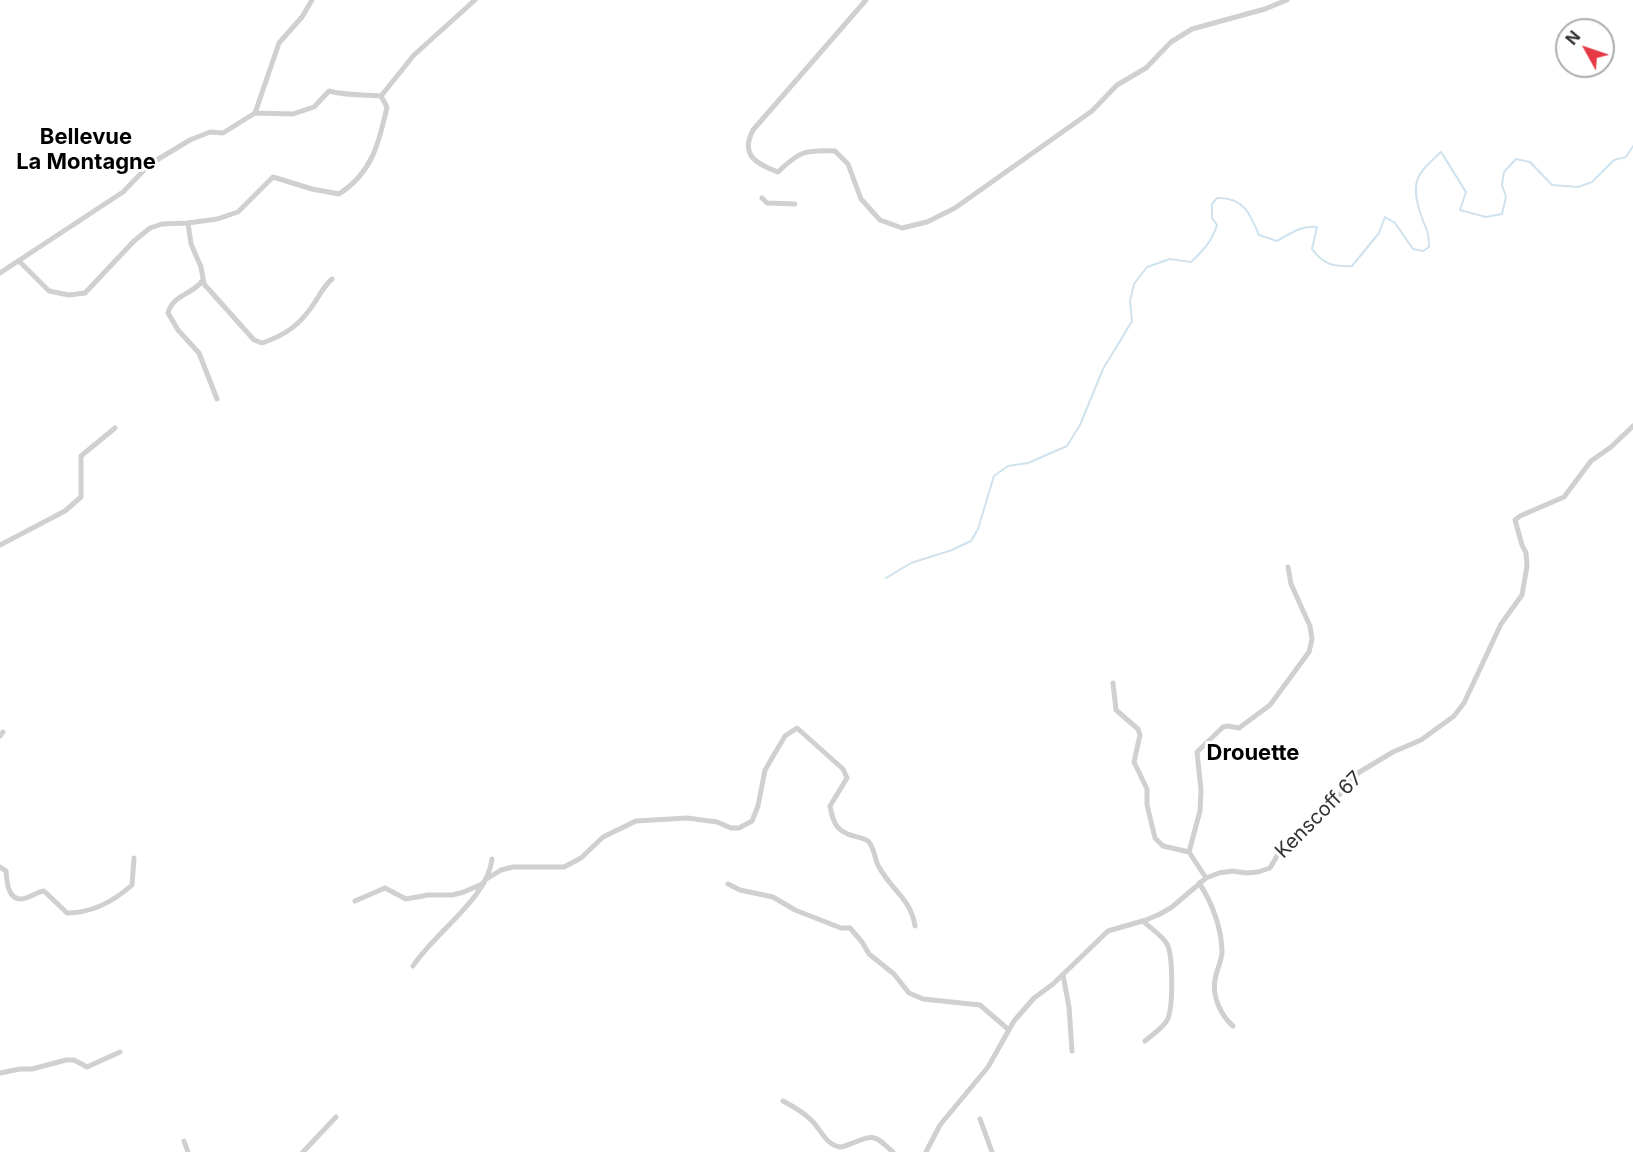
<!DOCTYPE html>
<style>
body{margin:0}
#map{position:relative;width:1633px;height:1152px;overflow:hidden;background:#fff;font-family:Inter,sans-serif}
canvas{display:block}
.north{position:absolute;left:1555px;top:18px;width:60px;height:60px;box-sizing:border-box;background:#fff;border:2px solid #adadad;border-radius:50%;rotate:310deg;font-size:16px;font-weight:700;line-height:24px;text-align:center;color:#333}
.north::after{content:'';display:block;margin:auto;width:21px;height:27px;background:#e63946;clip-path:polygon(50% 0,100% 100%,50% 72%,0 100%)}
</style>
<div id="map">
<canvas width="1633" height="1152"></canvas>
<div class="north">N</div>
</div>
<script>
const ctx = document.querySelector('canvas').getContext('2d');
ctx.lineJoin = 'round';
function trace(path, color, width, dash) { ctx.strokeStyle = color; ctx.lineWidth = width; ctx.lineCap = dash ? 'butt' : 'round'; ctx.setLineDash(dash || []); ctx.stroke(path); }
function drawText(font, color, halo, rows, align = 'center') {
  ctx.font = font + ' Inter,sans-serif'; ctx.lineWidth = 6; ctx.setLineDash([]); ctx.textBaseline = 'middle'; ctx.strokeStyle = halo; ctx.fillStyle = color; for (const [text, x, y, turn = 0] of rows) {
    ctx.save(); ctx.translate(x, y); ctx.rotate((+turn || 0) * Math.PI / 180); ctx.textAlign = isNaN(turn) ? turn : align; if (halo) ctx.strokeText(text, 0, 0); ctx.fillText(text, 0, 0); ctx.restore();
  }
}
const stream = new Path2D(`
 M886,578l25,-15 41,-13 19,-9 7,-12 16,-53 14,-10 20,-3 39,-17 13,-21 23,-56 29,-48 -2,-20 4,-17 13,-17 23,-8 21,3c12,-11 21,-21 26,-37l-5,-7v-14l5,-6c26,-1 33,15 42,37l18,6c12,-7 25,-16 40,-14l-5,22c11,15 21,18 40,17l27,-33 6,-16 10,6 18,26 10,2 6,-4c0,-18 -3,-16 -8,-32 -11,-34 -5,-40 20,-63l25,40 -6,18 26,7 16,-3 4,-17 -4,-12 2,-13 12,-13 14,3 22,23 26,2 14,-5 22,-22 12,-3 7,-11`);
const minor = new Path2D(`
 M866,0l-113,130c-13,25 3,34 25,42 22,-21 26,-22 57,-21l13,13 13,35 19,21 22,8 25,-6 28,-14 137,-97 25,-26 29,-17 25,-26 21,-13 73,-20 22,-9
 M255,113l38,1 21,-7 15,-16c19,5 33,3 52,5
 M255,113l24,-70 23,-26 10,-17
 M762,198l5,5 28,1
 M188,223l3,21 10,23 3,17 50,56 8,3c24,-8 38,-18 53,-41 5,-8 9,-16 17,-23
 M19,261l30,30 20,4 16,-2 49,-52 16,-13 12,-4 26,-1 29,-4 21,-7 35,-35 39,12 27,5c33,-21 40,-51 48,-87l-6,-11 33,-41 61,-55
 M0,273l123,-81 27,-28 40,-24 20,-8 13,1 32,-20
 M203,280c-10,15 -30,14 -35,33l10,17 21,23 18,46
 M0,545l65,-34 16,-14v-41l34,-28
 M1113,683l3,27 22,19 2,6 -6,27 13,27v16l8,33 8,8 26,6
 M0,736l3,-4
 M0,867l6,4c1,9 1,28 15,28 7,0 15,-7 23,-8l23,22c24,0 47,-12 65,-28l2,-27
 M1206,878l-17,-26 11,-41 1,-21 -4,-38 26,-25 5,-1 11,2 31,-23 39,-53 3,-13 -2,-13 -19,-42 -3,-17
 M485,880l16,-10 12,-3h51l17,-9 22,-21 33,-16 51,-3 30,4 14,6h8l13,-7 6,-15 7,-36 20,-34 12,-8 46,41 4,9 -17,28c3,17 7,26 24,30 5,2 10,2 14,5 7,7 6,18 11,26 13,24 32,32 36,59
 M1199,883c13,19 23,46 23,70 -1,10 -6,18 -7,27 -3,16 6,36 18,46
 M728,884l12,6 33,7 22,13 46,18h9l12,14 7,12 25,20 15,19 14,6 57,6 29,25
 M355,901l30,-13 21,11 22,-4h24l12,-3 20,-9
 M1143,921c7,7 19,14 24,23 6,11 7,68 -1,78 -5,7 -14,13 -21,19
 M413,966c21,-33 75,-68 79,-107
 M1063,975l6,32 3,44
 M0,1073l20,-4h12l34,-9h8l13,7 33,-15
 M783,1101c9,5 19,10 27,18 10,8 15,26 30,28 5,0 9,-3 13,-4 23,-10 23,-6 40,9
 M980,1119l12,33
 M184,1141l4,11
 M303,1152l33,-35
 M926,1152l14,-27 48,-58 26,-46 20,-23 19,-14 55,-53 38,-11 14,-6 12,-7 34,-29 13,-5 13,-2 14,2 12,-1 12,-4 10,-17 10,-7 28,-33 22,-17 18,-21 35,-21 28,-12 33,-24 10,-13 37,-79 21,-29 5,-29 -1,-13 -4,-8 -7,-25 5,-4 44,-19 27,-36 20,-14 22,-21`);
const streetNames = [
 ["Kenscoff 67",1319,815,-45]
];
const quarterNames = [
 ["Bellevue",86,137],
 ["La Montagne",86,162],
 ["Drouette",1253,753]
];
trace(stream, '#cfe2ee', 2);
trace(minor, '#d0d0d0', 5);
drawText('20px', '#333', '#fff', streetNames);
drawText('bold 22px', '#000', '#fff', quarterNames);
</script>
